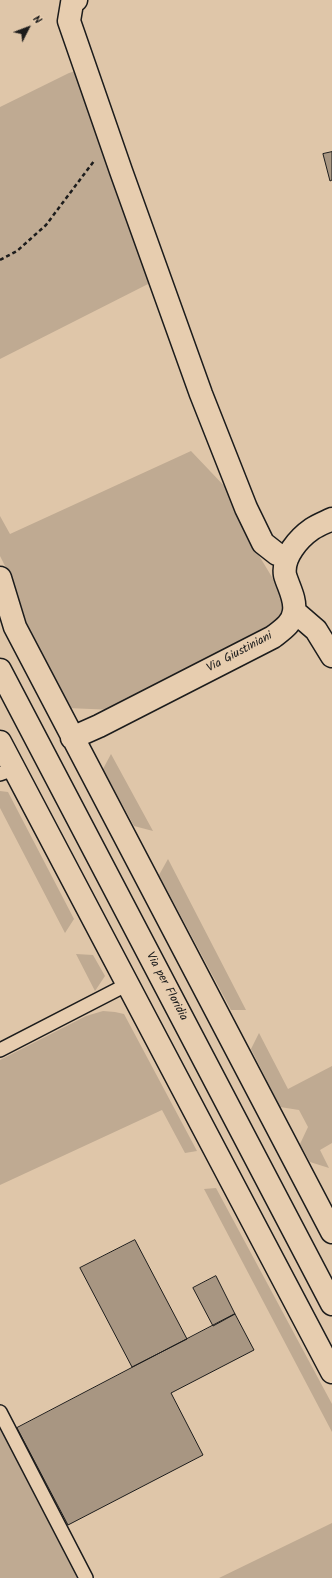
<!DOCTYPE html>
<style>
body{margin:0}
#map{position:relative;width:332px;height:1578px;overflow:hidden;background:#dfc6a9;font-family:Kalam,sans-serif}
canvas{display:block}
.north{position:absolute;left:8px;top:8px;width:40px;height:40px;-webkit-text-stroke:3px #e7cdaf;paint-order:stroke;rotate:48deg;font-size:11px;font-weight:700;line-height:16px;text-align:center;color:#1c1c1c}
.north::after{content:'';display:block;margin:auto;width:14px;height:18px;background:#1c1c1c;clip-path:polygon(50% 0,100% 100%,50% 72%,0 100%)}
</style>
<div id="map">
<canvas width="332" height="1578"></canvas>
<div class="north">N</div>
</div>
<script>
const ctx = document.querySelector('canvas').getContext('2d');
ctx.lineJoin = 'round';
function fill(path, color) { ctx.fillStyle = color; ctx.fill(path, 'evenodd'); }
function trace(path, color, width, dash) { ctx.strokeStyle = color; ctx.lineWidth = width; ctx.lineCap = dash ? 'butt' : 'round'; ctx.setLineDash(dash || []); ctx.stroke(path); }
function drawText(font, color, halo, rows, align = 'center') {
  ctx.font = font + ' Kalam,sans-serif'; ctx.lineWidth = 3; ctx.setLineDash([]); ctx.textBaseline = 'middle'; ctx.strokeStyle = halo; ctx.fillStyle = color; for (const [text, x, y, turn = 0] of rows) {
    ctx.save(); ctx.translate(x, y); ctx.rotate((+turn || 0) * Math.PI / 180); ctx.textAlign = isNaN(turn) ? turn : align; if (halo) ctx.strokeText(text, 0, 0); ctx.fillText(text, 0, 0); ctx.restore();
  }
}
const green = new Path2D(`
 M79,70l75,211 -154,78v-252l69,-34z
 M191,451l38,40 23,53 29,48 2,16 -4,12 -8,8 -156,82 -48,-2 -44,-87 -11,-41 -12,-24v-40l10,18z
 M111,754l42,77 -19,-5 -31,-57z
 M0,791l8,1 66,127 -9,14 -65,-125z
 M168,859l78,151h-15l-72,-135z
 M76,954l17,1 12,21 -10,15z
 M103,1011l12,1 9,2 73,137 -12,2 -23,-43 -162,75v-125l86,-44z
 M259,1033l29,56 44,-23v77l-12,7 9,18 -19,-6 -10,-18 8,-17 -9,-17 -19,-3 -29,-58z
 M216,1188l116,216v28l-128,-243z
 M0,1428l77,150h-77z
 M332,1523v55h-113z`);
const building = new Path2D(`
 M332,152v28l-2,1 -7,-27z
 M135,1240l52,99 -55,28 -52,-99z
 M216,1276l19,38 -22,12 -20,-38z
 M235,1314l19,36 -83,43 32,62 -135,70 -51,-97z`);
const path = new Path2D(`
 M0,260l17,-9 29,-26 48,-64`);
const service = new Path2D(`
 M0,774l14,-5
 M0,1050l128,-66
 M0,1412l86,166`);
const minor = new Path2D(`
 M76,0l-4,3 -3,18 52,150 80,223 45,114 17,35 14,11 10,3
 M0,578l15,49 317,605
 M294,611l22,19 16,26
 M72,738l27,-12 174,-89c9,-7 20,-14 21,-26 2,-12 -6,-25 -9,-36 -3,-18 14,-37 27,-46 6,-4 14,-7 20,-10`);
const tertiary = new Path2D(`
 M0,742l332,630`);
const secondary = new Path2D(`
 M0,670l332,634`);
const streetNames = [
 ["Via Giustiniani",240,653,-28],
 ["Via per Floridia",166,987,62]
];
fill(green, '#bfaa92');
fill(building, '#a89682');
trace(building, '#1c1c1c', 1);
trace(service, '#1c1c1c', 16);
trace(minor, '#1c1c1c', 25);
trace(tertiary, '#1c1c1c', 25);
trace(secondary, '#1c1c1c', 25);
trace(path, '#1c1c1c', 2.5, [4, 3]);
trace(service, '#e7cdaf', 13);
trace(minor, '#e7cdaf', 22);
trace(tertiary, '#e7cdaf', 22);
trace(secondary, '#e7cdaf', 22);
drawText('12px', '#1c1c1c', '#e7cdaf', streetNames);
</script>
